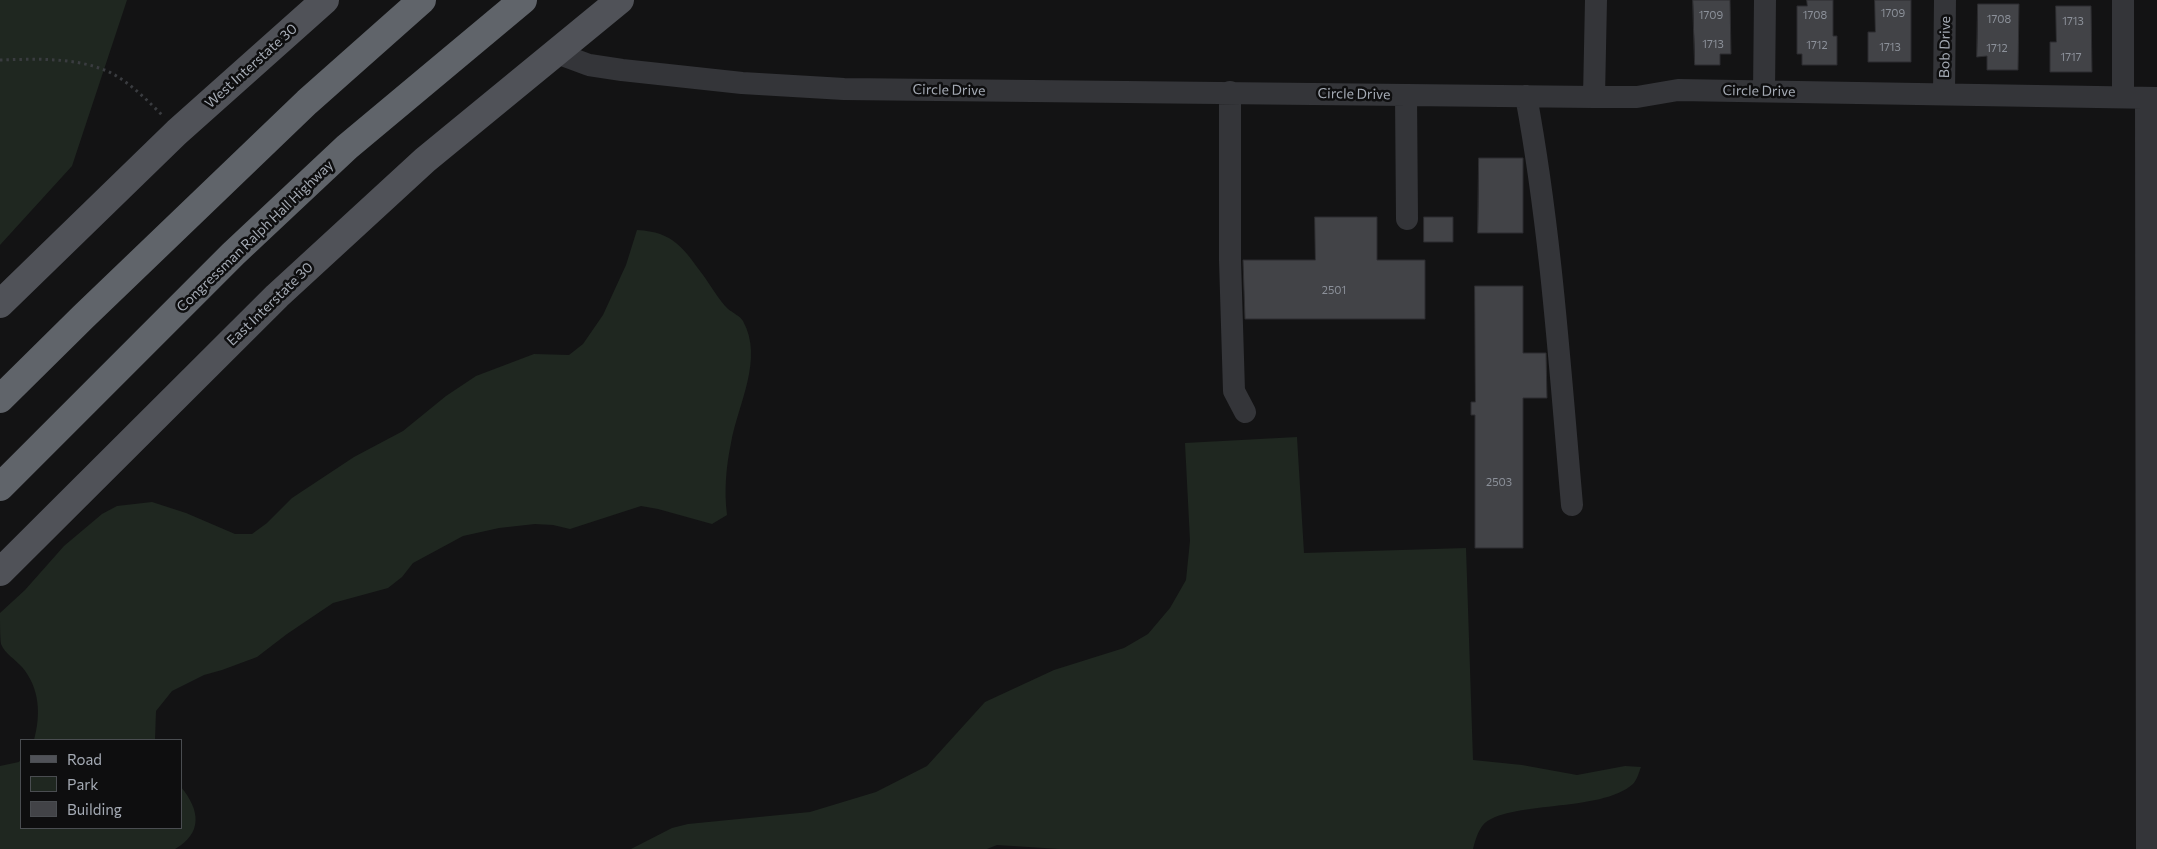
<!DOCTYPE html>
<style>
body{margin:0}
#map{position:relative;width:2157px;height:849px;overflow:hidden;background:#131314;font-family:Commissioner,sans-serif}
canvas{display:block}
.legend{position:absolute;left:20px;top:739px;width:162px;height:90px;box-sizing:border-box;background:#0e0e0f;border:1px solid #4a4d51;margin:0;padding:6px 9px;list-style:none;font-size:15px;color:#a5abb5}
.legend li{display:flex;align-items:center;gap:10px;height:25px}
.legend b{width:25px;border:1px solid #4a4d51}
</style>
<div id="map">
<canvas width="2157" height="849"></canvas>
<ul class="legend">
<li><b style="height:6px;background:#505258"></b>Road</li>
<li><b style="height:14px;background:#1f2720"></b>Park</li>
<li><b style="height:14px;background:#424347"></b>Building</li>
</ul>
</div>
<script>
const ctx = document.querySelector('canvas').getContext('2d');
ctx.lineJoin = 'round';
function fill(path, color) { ctx.fillStyle = color; ctx.fill(path, 'evenodd'); }
function trace(path, color, width, dash) { ctx.strokeStyle = color; ctx.lineWidth = width; ctx.lineCap = dash ? 'butt' : 'round'; ctx.setLineDash(dash || []); ctx.stroke(path); }
function drawText(font, color, halo, rows, align = 'center') {
  ctx.font = font + ' Commissioner,sans-serif'; ctx.lineWidth = 5; ctx.setLineDash([]); ctx.textBaseline = 'middle'; ctx.strokeStyle = halo; ctx.fillStyle = color; for (const [text, x, y, turn = 0] of rows) {
    ctx.save(); ctx.translate(x, y); ctx.rotate((+turn || 0) * Math.PI / 180); ctx.textAlign = isNaN(turn) ? turn : align; if (halo) ctx.strokeText(text, 0, 0); ctx.fillText(text, 0, 0); ctx.restore();
  }
}
const green = new Path2D(`
 M0,0h127l-55,166 -72,79z
 M637,230c37,2 46,18 66,45 8,11 16,25 25,34 5,4 12,7 15,12 21,38 -5,83 -12,122 -5,24 -7,48 -4,72l-15,9 -54,-15 -17,-3 -71,23 -17,-4 -18,-1 -36,4 -36,8 -50,27 -11,14 -14,11 -55,15 -46,31 -30,23 -35,13 -18,5 -32,16 -16,20 -1,29h-121c7,-25 6,-52 -12,-73 -7,-8 -17,-13 -21,-23 -1,-8 -1,-22 -1,-31l25,-23 39,-44 38,-32 15,-8 35,-4 34,11 49,21h17l15,-11 25,-25 62,-41 49,-26 43,-35 30,-20 58,-22 35,1 14,-11 20,-29 23,-50z
 M1297,437l7,116 162,-5 7,212 49,5 55,10 48,-9 16,1c-2,5 -4,13 -8,17 -32,29 -127,16 -150,41 -5,6 -8,16 -10,24h-413l-63,-4 -10,4h-356l41,-21 16,-4 122,-12 66,-20 51,-26 58,-64 69,-32 70,-22 24,-14 22,-26 16,-28 4,-39 -5,-98z
 M21,759v69h160v-41c19,23 22,46 -6,62h-175v-83l19,-4z`);
const building = new Path2D(`
 M1693,0h37l1,54h-11v11h-25z
 M1807,0h26v36h4v29h-35v-11h-5v-48h10z
 M1875,0h36v62h-43v-30h7z
 M1978,4h41l-1,66h-31v-14l-10,1z
 M2056,6h35l1,66h-42v-30h6z
 M1479,158h44v75h-45z
 M1315,217h62v43h48v59h-180l-2,-59h72z
 M1424,217h29v25h-29z
 M1475,286h48v67h23l1,45h-24v150h-48v-133h-4v-13h4z`);
const path = new Path2D(`
 M0,60c35,-1 74,-3 107,11 22,10 41,30 57,46`);
const minor = new Path2D(`
 M554,52l35,13 33,5 120,13 102,6 750,8h43l41,-7 479,8
 M1764,91l1,-91
 M1230,92v168l4,131 11,21
 M1944,94l1,-94
 M1406,95l1,124
 M1526,96c25,135 34,273 46,409
 M1594,97l2,-97
 M2123,97v-97
 M2146,98l1,751`);
const major = new Path2D(`
 M0,304l177,-172 148,-132
 M0,572l277,-276 148,-136 195,-160`);
const highway = new Path2D(`
 M0,399l83,-82 224,-215 115,-102
 M0,487l233,-233 114,-107 176,-147`);
const numberNames = [
 ["1709",1893,13],
 ["1709",1711,15],
 ["1708",1815,15],
 ["1708",1999,19],
 ["1713",2073,21],
 ["1713",1713,44],
 ["1712",1817,45],
 ["1713",1890,47],
 ["1712",1997,48],
 ["1717",2071,57],
 ["2501",1334,290],
 ["2503",1499,482]
];
const streetNames = [
 ["Bob Drive",1945,47,-89],
 ["West Interstate 30",251,66,-42],
 ["Circle Drive",949,90,1],
 ["Circle Drive",1759,91,1],
 ["Circle Drive",1354,94,1],
 ["Congressman Ralph Hall Highway",255,236,-44],
 ["East Interstate 30",270,304,-44]
];
fill(green, '#1f2720');
fill(building, '#424347');
trace(building, '#2d2d30', 1);
trace(path, '#3a3c40', 3, [2.5, 4]);
trace(minor, '#343539', 22);
trace(major, '#505258', 28);
trace(highway, '#60646a', 28);
drawText('11px', '#8c919a', null, numberNames);
drawText('14px', '#a5abb5', '#0e0e0f', streetNames);
</script>
